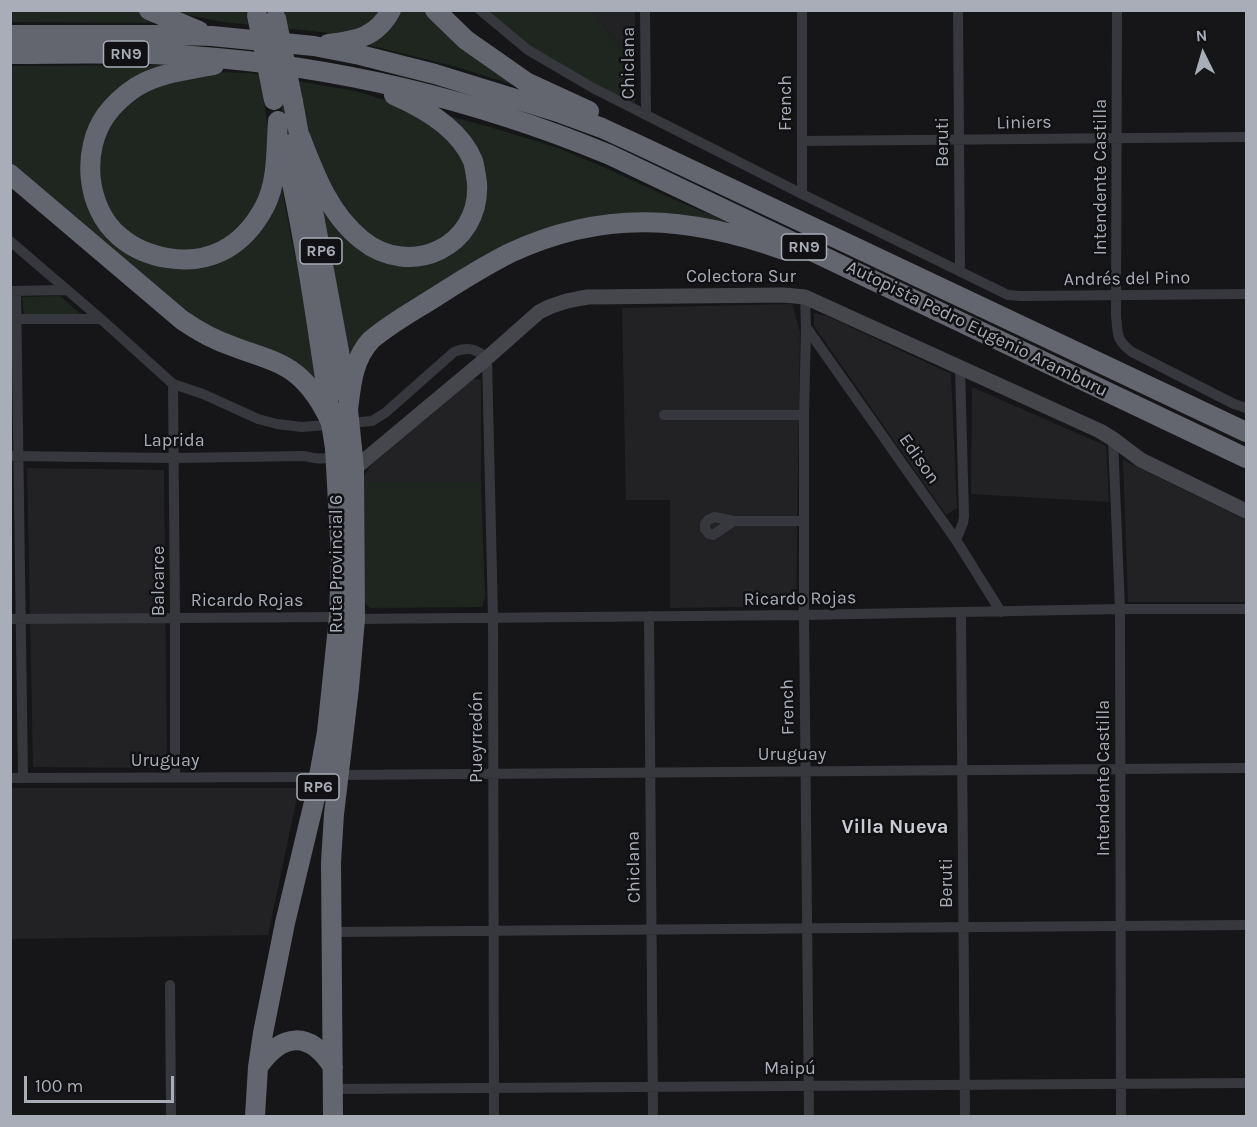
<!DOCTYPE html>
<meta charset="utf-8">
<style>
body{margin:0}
#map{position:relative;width:1257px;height:1127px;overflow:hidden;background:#161618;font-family:Karla,sans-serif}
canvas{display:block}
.frame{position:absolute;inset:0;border:12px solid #a8adb8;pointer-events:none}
.north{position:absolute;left:1173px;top:24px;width:60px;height:60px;-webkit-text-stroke:4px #111113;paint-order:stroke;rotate:355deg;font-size:16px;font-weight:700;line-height:24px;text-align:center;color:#a8adb8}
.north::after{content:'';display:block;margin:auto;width:21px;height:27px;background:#a8adb8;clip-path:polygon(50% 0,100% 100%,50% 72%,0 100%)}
.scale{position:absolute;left:24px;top:1076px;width:150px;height:27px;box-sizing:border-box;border:3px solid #a8adb8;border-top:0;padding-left:8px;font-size:18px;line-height:21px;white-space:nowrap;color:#a8adb8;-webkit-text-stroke:4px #111113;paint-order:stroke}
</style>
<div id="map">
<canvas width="1257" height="1127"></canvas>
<div class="frame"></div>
<div class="north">N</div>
<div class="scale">100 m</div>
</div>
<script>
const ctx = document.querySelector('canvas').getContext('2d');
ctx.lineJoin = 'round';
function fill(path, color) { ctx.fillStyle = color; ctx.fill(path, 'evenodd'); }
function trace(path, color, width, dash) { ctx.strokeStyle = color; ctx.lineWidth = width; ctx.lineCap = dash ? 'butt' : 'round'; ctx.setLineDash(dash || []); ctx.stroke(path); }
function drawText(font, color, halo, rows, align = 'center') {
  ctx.font = font + ' Karla,sans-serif'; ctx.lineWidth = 5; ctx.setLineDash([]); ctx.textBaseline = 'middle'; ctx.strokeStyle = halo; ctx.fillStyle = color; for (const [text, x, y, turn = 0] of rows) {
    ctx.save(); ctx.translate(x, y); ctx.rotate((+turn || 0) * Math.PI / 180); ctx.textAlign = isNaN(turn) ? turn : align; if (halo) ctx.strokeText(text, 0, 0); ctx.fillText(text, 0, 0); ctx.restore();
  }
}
const built = new Path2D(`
 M592,11h43l1,58z
 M792,304l8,28 -4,274 -126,2v-108h-44l-4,-192z
 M814,313l13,3 124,58 6,134 -11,7 -132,-189z
 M473,379l8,1v102h-121l11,-17z
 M972,387l134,59 3,56 -138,-8z
 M1123,460l123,60v82h-118z
 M27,468l137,2 3,298 -134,-1z
 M11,788h288l-31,147 -257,4z`);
const green = new Path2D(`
 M11,10l127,1 27,10 -1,2 -153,-1z
 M168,11h78l1,4 38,2 -1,-6h100l-13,14 -31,9 -117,-12z
 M396,11h33l97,78 -69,-22 -93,-23z
 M488,11h104l44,58 -1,35 -41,-19 -64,-37z
 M168,65l-76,63 19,110 97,23 69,-69 5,-3 33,171 4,33 -105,-58 -203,-166v-103z
 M214,72l37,1 104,18 17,5 15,5 34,16 37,32 11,25 -2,37 -23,30 -48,11 -49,-33 -33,-69 -12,-46 38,297 -5,1 -28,-167 -27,-134 -16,-2 6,51 -9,51 -26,34 -41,18 -42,-4 -39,-27 -17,-43 5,-46 35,-41z
 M437,113l53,14 65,20 44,18 74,34 83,35 -41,-8 -165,8 -200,126 -31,-162 16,24 89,41 60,-66z
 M60,296l22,19h-58l-2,-18z
 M360,482h121l4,115 -3,10 -112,1 -7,-7z`);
const street = new Path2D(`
 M480,10l48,40 65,38 209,106 206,101 12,1 226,-2
 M645,10l1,105
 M802,10v184
 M958,10l2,262
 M1117,10l-1,305c2,20 0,25 16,37l102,52 12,4
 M802,141l444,-4
 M10,241l91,78 72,65 30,10 55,25 19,5 25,3 70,-6 13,-8 69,-61c14,-6 22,-3 33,6l6,260 1,498
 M10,291l56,-1
 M16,291l7,487
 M805,297l1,30 -2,88v200l5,501
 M11,319h90
 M806,327l150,213 45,72
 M173,384l2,233v160
 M664,415h140
 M1113,439l7,170 1,507
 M10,456l165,2 129,-2c12,2 21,6 31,-3
 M734,521l-21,14 -4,-1 -4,-5v-5l3,-4 6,-3 20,4h70
 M956,540l7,-17 1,-7 -4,-149
 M961,613l4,503
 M649,616l4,500
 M10,619l329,-2
 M355,619l449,-4 316,-6h126
 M339,775l907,-7
 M10,778l310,-1
 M332,932l914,-7
 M170,985l1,131
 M333,1089l913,-6`);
const secondary = new Path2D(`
 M354,469l133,-111 52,-46c16,-9 31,-12 49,-15l196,-2 21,2 295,134 13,8 28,21 105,51`);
const highway = new Path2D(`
 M149,10l50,21
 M435,10l31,30 60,42 63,29
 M10,35h168l34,1 102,10 46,9 75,19 126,39 41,15 39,18 605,286
 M328,44c28,-3 49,-7 63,-34
 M10,54c61,0 122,-2 182,2 143,10 285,44 418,99l636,303
 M214,65c-27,5 -55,8 -78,22 -12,8 -22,17 -30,28 -25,35 -20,93 13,121 26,23 71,31 103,15 18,-9 33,-26 43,-45 13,-26 11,-57 13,-85
 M293,102l46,249 6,42
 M300,136c14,37 29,78 62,104 48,39 119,7 115,-57 -1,-7 -2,-15 -4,-22 -13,-32 -49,-53 -79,-66
 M283,143c21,89 34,180 47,270
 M10,174l172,146c16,11 32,20 50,26 22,9 45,13 64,28 16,13 27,31 35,49
 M348,410c3,-25 5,-51 23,-70 21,-18 46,-31 69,-46 22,-14 46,-29 70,-41 94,-44 179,-37 274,-3
 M258,1067c24,-34 51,-37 75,0
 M255,1116l3,-49 5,-34 22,-110 30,-125 12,-66 12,-115 1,-29 1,-31 -6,-109
 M333,1116l-2,-254 3,-48 15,-127 6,-68 -1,-150 -2,-21`);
const highwayBridge = new Path2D(`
 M257,15l17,85
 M276,18l17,84
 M348,410l4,38
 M331,423l4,25`);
const shields = [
 [126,54,45],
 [804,247,45],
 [321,251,42],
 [318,787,42]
];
const shieldNames = [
 ["RN9",126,54],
 ["RN9",804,247],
 ["RP6",321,251],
 ["RP6",318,787]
];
const streetNames = [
 ["Chiclana",629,63,-90],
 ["French",786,103,-90],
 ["Liniers",1024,123,-1],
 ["Beruti",943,142,-90],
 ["Intendente Castilla",1101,177,-90],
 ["Colectora Sur",741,277],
 ["Andrés del Pino",1127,279,-1],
 ["Autopista Pedro Eugenio Aramburu",977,329,26],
 ["Laprida",174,441],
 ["Edison",919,459,55],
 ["Ruta Provincial 6",337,564,-90],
 ["Balcarce",159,581,-90],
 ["Ricardo Rojas",800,599,-1],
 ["Ricardo Rojas",247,601],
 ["French",788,707,-91],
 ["Pueyrredón",477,737,-90],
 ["Uruguay",792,755],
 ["Uruguay",165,761],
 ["Intendente Castilla",1104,778,-90],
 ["Chiclana",634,867,-91],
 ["Beruti",947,883,-90],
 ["Maipú",790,1069]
];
const neighbourhoodNames = [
 ["Villa Nueva",895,827]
];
fill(built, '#222225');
fill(green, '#1e261f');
trace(street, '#37383d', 10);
trace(secondary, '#45474d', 15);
trace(highway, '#63666e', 20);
trace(highwayBridge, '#63666e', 20);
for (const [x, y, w] of shields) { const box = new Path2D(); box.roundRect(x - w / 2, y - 13, w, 26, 4.5); ctx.fillStyle = '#111113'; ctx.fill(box); trace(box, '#a8adb8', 1.5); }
drawText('bold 16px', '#a8adb8', null, shieldNames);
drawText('18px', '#a8adb8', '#111113', streetNames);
drawText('bold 20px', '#c9ccd4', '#111113', neighbourhoodNames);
</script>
